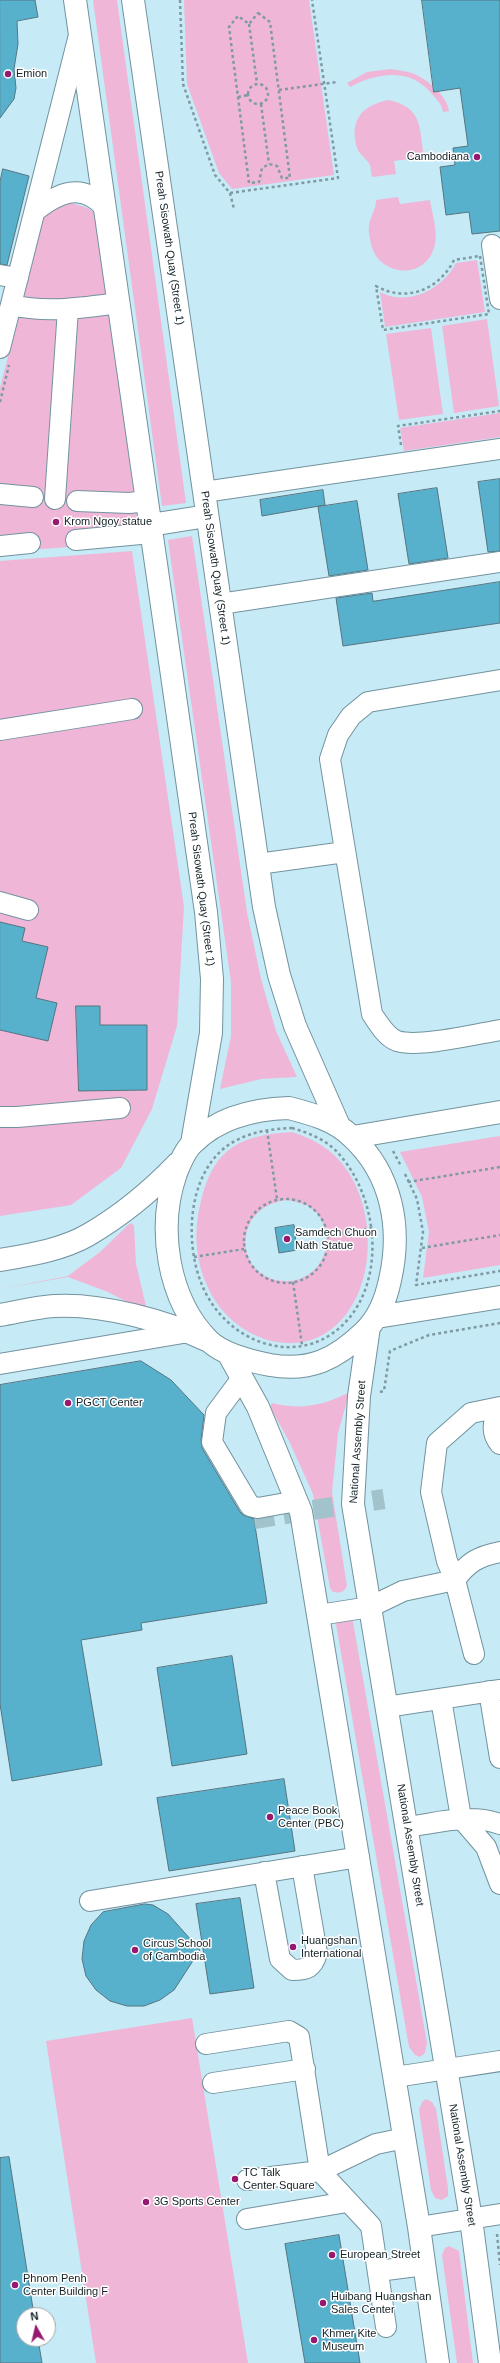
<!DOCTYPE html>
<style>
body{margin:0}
#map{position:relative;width:500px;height:2363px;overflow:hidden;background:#c6eaf6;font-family:Helvetica,sans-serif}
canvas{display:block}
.north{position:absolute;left:16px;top:2307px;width:40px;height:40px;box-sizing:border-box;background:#fff;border:1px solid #a1a6a8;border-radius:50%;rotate:352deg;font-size:11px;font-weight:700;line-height:16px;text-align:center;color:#142125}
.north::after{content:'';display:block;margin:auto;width:14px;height:18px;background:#971870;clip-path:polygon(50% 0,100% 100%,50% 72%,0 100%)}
</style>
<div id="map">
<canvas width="500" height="2363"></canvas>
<div class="north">N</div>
</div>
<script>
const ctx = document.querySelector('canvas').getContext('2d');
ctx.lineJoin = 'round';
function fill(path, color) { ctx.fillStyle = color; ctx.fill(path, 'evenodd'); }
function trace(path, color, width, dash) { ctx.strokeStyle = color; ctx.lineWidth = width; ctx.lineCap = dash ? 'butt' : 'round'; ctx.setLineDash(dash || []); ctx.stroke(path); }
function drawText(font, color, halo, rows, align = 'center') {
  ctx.font = font + ' Helvetica,sans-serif'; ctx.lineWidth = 3; ctx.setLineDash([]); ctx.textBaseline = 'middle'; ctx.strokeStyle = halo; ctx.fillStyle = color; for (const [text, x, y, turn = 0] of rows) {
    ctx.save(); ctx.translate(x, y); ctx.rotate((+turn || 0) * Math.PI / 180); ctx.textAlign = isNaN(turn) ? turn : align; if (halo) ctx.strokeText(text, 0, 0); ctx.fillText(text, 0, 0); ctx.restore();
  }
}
const green = new Path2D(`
 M93,0h24l69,503 -24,3z
 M184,0h125l25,175 -102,14 -13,-16 -32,-89z
 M390,69c7,1 15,2 22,4 15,6 35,22 37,38l-6,1c-1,-8 -6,-12 -11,-18 -22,-27 -55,-21 -82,-7l-3,-4 20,-11z
 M389,100c34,8 30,27 35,57l-30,4 2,13 -24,3c-1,-3 -1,-9 -2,-12 -3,-6 -11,-11 -13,-17 -8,-28 5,-43 32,-48z
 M398,197l2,7 30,-4c2,14 9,34 4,48 -10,33 -56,28 -63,-4 -1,-5 -3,-13 -2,-18 1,-10 7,-16 7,-26z
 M71,203l14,4 12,7 43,328 -140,10v-164l44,-174 8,-8z
 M477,260l8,52 -100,15 -5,-35c28,15 63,-3 76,-29z
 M487,319l12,87 -45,7 -12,-87z
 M431,328l12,86 -44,6 -13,-86z
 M500,413v24l-96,14 -4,-23z
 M192,536l55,376 14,67 15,52 21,46 -36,2 -41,10 11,-53v-54l-63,-442z
 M132,551l52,356 -7,119 -25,83 -31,59 -50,37 -71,11v-655z
 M292,1132c16,5 30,12 42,23 40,37 45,116 13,158 -41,56 -119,27 -141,-30 -12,-28 -12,-57 -4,-86 13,-50 40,-62 90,-65zM287,1200c9,2 18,3 25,9 18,14 19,41 5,58 -7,8 -18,14 -29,14 -55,1 -58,-75 -1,-81z
 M500,1136v129l-77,13 6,-46 -7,-35 -22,-45z
 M132,1223l2,3 2,38 11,46h-5l-34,-18 -40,-15 -68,12 68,-13 32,-24 28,-27z
 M346,1394h3l-11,39 -6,59 15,94c-4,7 -7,7 -14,6l-3,-4 -17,-94 -24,-53 -19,-34 2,-4c27,7 49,3 74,-9z
 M350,1618l3,4 74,421 -2,10 -5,4 -5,-2 -6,-8 -73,-423 2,-5z
 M192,2018l56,345h-152l-50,-322z
 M426,2099l6,3 4,7 12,79v8l-6,4 -7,-2 -4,-8 -12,-80 3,-8z
 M449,2246l10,5 14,112h-16l-15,-108 3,-7z`);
const building = new Path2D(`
 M0,0h35l3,17 -21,4 1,23 -4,25 2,19 -2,11 -14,19z
 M422,0h78v231l-28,3 -3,-22 -23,3 -6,-48 15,-2 -2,-17 15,-2 -8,-58 -26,4z
 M3,169l26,7 -22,89 -7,-1v-82z
 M500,479v72l-12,1 -10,-70z
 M437,488l11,70 -39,6 -11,-70z
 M323,490l2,15 -63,11 -2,-16z
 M357,501l11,69 -39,6 -11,-69z
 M500,582v41l-157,23 -7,-48 36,-5 1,8z
 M0,922l25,6 -3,13 26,6 -12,51 21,5 -9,38 -48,-11z
 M76,1006h24v19h47v65l-68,1z
 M294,1225l3,25 -18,3 -4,-25z
 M141,1361l30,19 33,35 -3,25 1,8 38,64 3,3 11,4 13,84 -126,20 1,7 -61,10 21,125 -90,16 -12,-77v-319z
 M232,1656l15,98 -75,12 -15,-98z
 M284,1779l11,72 -126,20 -12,-73z
 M240,1898l14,90 -44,6 -14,-90z
 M145,1904l8,1 15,9 32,36 -26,40 -14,10 -16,6h-17l-17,-5 -14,-11 -10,-14 -4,-17 2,-18 7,-16 12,-13z
 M9,2157l25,158h-10v24h14l4,24h-42v-205z
 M339,2235l21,128h-55l-20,-119z`);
const minorTunnel = new Path2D(`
 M254,1519l130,-20`);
const path = new Path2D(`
 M180,0l3,84 32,91 15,18 108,-15 -26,-178
 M258,13l12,9 20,156h-8l-5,-12 -8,-2 -7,4 -3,14 -10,1 -20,-156 9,-11 11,8z
 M249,24l8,59
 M248 94a10 10 0 1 1 20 0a10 10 0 1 1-20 0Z
 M279,90l58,-8
 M238,97l10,-2
 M261,104l8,60
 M230,193l4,16
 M480,256l9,58 -106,16 -7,-44c30,17 63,4 78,-26z
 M0,402l9,-37
 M401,445l-3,-19 102,-15
 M292,1128c17,5 35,12 47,26 37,41 47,118 11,163 -45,55 -123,29 -148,-32 -19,-45 -14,-121 35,-145 17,-9 36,-11 55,-12z
 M267,1130l10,69
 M393,1151l8,15
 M405,1174l12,25 6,33 -7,53 84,-14
 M408,1182l92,-15
 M244 1241a42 42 0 1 1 84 0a42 42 0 1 1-84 0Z
 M328,1235l45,-7
 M422,1248l78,-13
 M194,1257l50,-8
 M293,1282l9,63
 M380,1392l4,-1 6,-40 39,-16 71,-12
 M497,2234l3,31`);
const minor = new Path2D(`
 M35,211c23,-18 47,-30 70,-3
 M492,245l8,54
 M0,275l18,3
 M11,305c35,8 72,3 107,-2
 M0,348l79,-313
 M204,492l296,-43
 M0,494l33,3
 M55,499l13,-190
 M77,501l52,2 18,-2
 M76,540l75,-7
 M0,546l30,-3
 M220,604l280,-42
 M500,680l-132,22 -17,14 -13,19 -8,24 42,255c6,9 14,23 25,27 21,7 79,-7 103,-11
 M0,730l132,-21
 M258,864l87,-12
 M0,902l28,8
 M0,1117h17l103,-9
 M0,1364l189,-32
 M242,1378l-26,35 -4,29 38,64 8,2 39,-7
 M500,1408c-7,12 -10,24 0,36
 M319,1615l51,-8 33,-16 52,-11c13,-18 24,-24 45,-28
 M474,1654l-19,-74 -8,-19 -16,-69 6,-49 34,-30 29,-6
 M489,1691l11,67
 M441,1699l20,119 25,29 14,37
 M386,1707l114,-17
 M407,1827c31,-4 62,-14 93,-3
 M264,1872l16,87 12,11c15,0 21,-2 25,-17l-15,-87
 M90,1901l269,-44
 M206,2044l83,-13 10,6 21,134 51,55 15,101
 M395,2077l105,-16
 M213,2083l92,-14
 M247,2180l73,-9 56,-27 29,-6
 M247,2219l100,-17
 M419,2227l81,-13
 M378,2271l47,-6`);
const major = new Path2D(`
 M75,0l131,912 6,67 -1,54 -19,110
 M133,0l131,907 15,68 16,51 44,100
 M150,525l57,-9
 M289,1108c23,6 46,12 63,29 40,37 50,91 38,143 -4,19 -11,38 -26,52 -28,27 -54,40 -94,33 -20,-4 -46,-10 -61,-24 -42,-42 -52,-114 -33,-168 4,-10 9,-23 17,-30 26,-26 61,-34 96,-35z
 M353,1137l147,-25
 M0,1260c29,-5 62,-10 88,-25 31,-18 64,-45 89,-71
 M0,1315c18,-3 36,-8 54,-9 47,-3 112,15 155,35
 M377,1317l123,-20
 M369,1327l-10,69 -6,108 118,715 19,144
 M228,1353l30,54 43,105 118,715 19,136`);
const markers = [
 [8,74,4,"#971870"],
 [477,157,4,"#971870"],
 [56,522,4,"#971870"],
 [287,1239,4,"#971870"],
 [68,1403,4,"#971870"],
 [270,1817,4,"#971870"],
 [293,1947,4,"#971870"],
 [135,1950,4,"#971870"],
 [235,2179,4,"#971870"],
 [146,2202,4,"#971870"],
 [332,2255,4,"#971870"],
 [15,2285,4,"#971870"],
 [323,2303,4,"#971870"],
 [314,2340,4,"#971870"]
];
const poiNames = [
 ["Emion",16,74],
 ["Cambodiana",469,157,"right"],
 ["Krom Ngoy statue",64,522],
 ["Samdech Chuon",295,1233],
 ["Nath Statue",295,1246],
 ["PGCT Center",76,1403],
 ["Peace Book",278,1811],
 ["Center (PBC)",278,1824],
 ["Huangshan",301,1941],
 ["International",301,1954],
 ["Circus School",143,1944],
 ["of Cambodia",143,1957],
 ["TC Talk",243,2173],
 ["Center Square",243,2186],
 ["3G Sports Center",154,2202],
 ["European Street",340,2255],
 ["Phnom Penh",23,2279],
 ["Center Building F",23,2292],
 ["Huibang Huangshan",331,2297],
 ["Sales Center",331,2310],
 ["Khmer Kite",322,2334],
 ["Museum",322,2347]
];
const streetNames = [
 ["Preah Sisowath Quay (Street 1)",169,248,82],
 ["Preah Sisowath Quay (Street 1)",215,568,82],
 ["Preah Sisowath Quay (Street 1)",201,889,83],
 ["National Assembly Street",358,1442,-86],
 ["National Assembly Street",410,1845,81],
 ["National Assembly Street",462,2165,81]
];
fill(green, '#f0b6d7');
fill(building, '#58b1cc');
trace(building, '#557580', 1);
trace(minorTunnel, '#a2c2cc', 20, [20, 10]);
trace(minor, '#72939e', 22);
trace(major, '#72939e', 24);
trace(path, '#7f9aa3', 2.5, [3, 3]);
trace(minor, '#fff', 20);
trace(major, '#fff', 22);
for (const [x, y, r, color] of markers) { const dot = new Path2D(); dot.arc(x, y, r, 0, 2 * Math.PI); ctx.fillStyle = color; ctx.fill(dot); trace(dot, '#fff', 1.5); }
drawText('11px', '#142125', '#fff', poiNames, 'left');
drawText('11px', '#142125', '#fff', streetNames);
</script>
